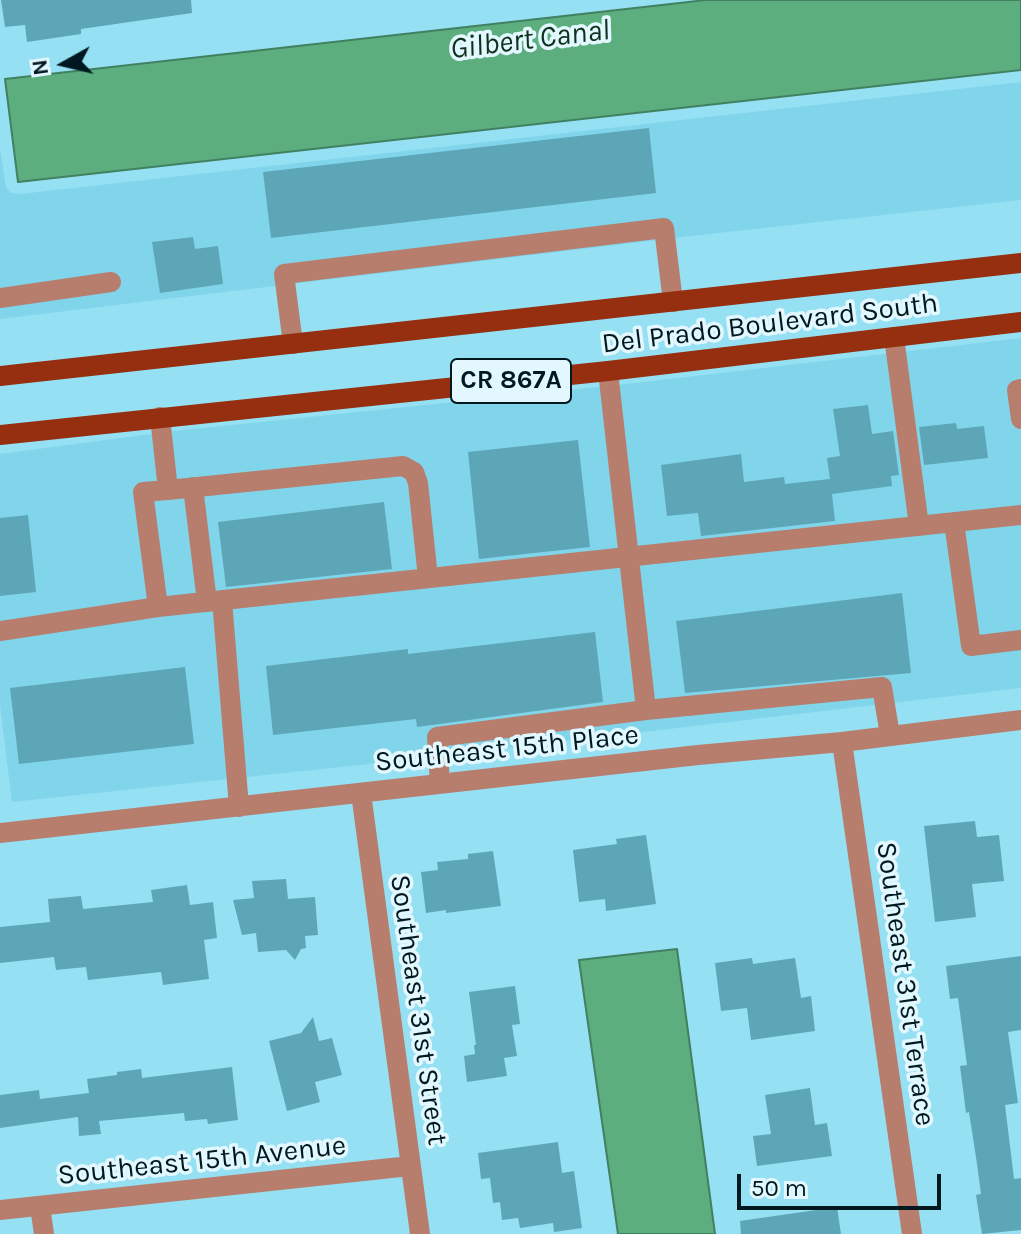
<!DOCTYPE html>
<style>
body{margin:0}
#map{position:relative;width:1021px;height:1234px;overflow:hidden;background:#96e0f3;font-family:Karla,sans-serif}
canvas{display:block}
.north{position:absolute;left:24px;top:24px;width:80px;height:80px;-webkit-text-stroke:6px #e3f8fe;paint-order:stroke;rotate:262deg;font-size:22px;font-weight:700;line-height:32px;text-align:center;color:#001920}
.north::after{content:'';display:block;margin:auto;width:28px;height:36px;background:#001920;clip-path:polygon(50% 0,100% 100%,50% 72%,0 100%)}
.scale{position:absolute;left:737px;top:1174px;width:204px;height:36px;box-sizing:border-box;border:4px solid #001920;border-top:0;padding-left:10px;font-size:24px;line-height:28px;white-space:nowrap;color:#001920;-webkit-text-stroke:6px #e3f8fe;paint-order:stroke}
</style>
<div id="map">
<canvas width="1021" height="1234"></canvas>
<div class="north">N</div>
<div class="scale">50 m</div>
</div>
<script>
const ctx = document.querySelector('canvas').getContext('2d');
ctx.lineJoin = 'round';
function fill(path, color) { ctx.fillStyle = color; ctx.fill(path, 'evenodd'); }
function trace(path, color, width, dash) { ctx.strokeStyle = color; ctx.lineWidth = width; ctx.lineCap = dash ? 'butt' : 'round'; ctx.setLineDash(dash || []); ctx.stroke(path); }
function drawText(font, color, halo, rows, align = 'center') {
  ctx.font = font + ' Karla,sans-serif'; ctx.lineWidth = 7; ctx.setLineDash([]); ctx.textBaseline = 'middle'; ctx.strokeStyle = halo; ctx.fillStyle = color; for (const [text, x, y, turn = 0] of rows) {
    ctx.save(); ctx.translate(x, y); ctx.rotate((+turn || 0) * Math.PI / 180); ctx.textAlign = isNaN(turn) ? turn : align; if (halo) ctx.strokeText(text, 0, 0); ctx.fillText(text, 0, 0); ctx.restore();
  }
}
const built = new Path2D(`
 M1021,82v118l-330,36 -691,83v-171l6,39 5,6 9,1z
 M1021,338v350l-661,77 -348,37 -12,-97v-251l174,-23 435,-45z`);
const water = new Path2D(`
 M706,0h315v70l-1003,112 -13,-103z
 M677,949l38,285h-97l-39,-274z`);
const building = new Path2D(`
 M1,0h190l1,13 -111,16v5l-54,8 -2,-17 -20,2z
 M649,128l7,65 -385,45 -8,-66z
 M193,237l2,12 23,-3 5,38 -63,9 -8,-51z
 M868,405l4,29 21,-3 6,44 -8,1 1,10 -60,8 3,27 -134,15 -3,-23 -31,3 -6,-51 80,-11 3,28 40,-5 1,7 45,-5 -3,-21 13,-2 -7,-47z
 M956,423l1,6 27,-3 4,32 -64,7 -5,-38z
 M578,440l12,107 -111,12 -11,-107z
 M384,502l8,67 -166,18 -8,-65z
 M28,515l8,77 -36,4v-78z
 M902,593l9,80 -226,20 -9,-72z
 M595,632l8,70 -186,25 -1,-8 -143,16 -7,-69 142,-17v5z
 M185,667l9,77 -175,20 -9,-76z
 M975,821l2,16 22,-2 5,46 -32,3 4,33 -41,5 -11,-96z
 M646,835l10,69 -50,7 -1,-12 -26,3 -6,-52 44,-6 -1,-5z
 M493,851l8,55 -55,7v-3l-20,3 -5,-41 17,-2 -1,-8 31,-3v-5z
 M286,879l2,20 27,-2 3,38 -13,1 1,12 -5,1 -6,11 -9,-10 -28,2 -2,-19 -14,2 -9,-35 21,-2 -2,-17z
 M187,885l3,20 23,-3 4,36 -13,2 5,39 -46,6 -2,-13 -73,8 -2,-13 -30,3 -2,-13 -54,6v-36l50,-5 -2,-23 33,-3 2,13 70,-7 -2,-12z
 M1021,956v74l-13,2 10,71 -13,2 9,74 7,-1v52l-39,4 -6,-39 5,-1 -4,-30 -8,-52 -3,1 -6,-47 7,-1 -9,-67 -8,1 -4,-33z
 M752,958l1,6 42,-6 6,40 10,-2 4,35 -64,9 -4,-32 -26,3 -6,-48z
 M515,986l5,38 -8,1 5,31 -13,2 3,18 -40,6 -3,-26 11,-2 -1,-9h2l-7,-53z
 M313,1017l6,24 13,-3 10,37 -27,7 5,20 -33,9 -18,-70 32,-8z
 M232,1067l6,53 -30,4 -1,-5 -22,2 -1,-8 -85,8 2,13 -22,2 -1,-19 -78,11v-33l39,-5 1,9 49,-6 -2,-14 30,-4v-3l24,-3 1,9z
 M810,1088l5,37 12,-2 5,33 -75,10 -4,-30 18,-2 -6,-39z
 M558,1142l4,31 12,-2 8,57 -28,4 -1,-9 -33,5 -2,-10 -16,2 -2,-18 -7,1 -3,-25 -9,1 -3,-26z
 M837,1207l4,27h-100l-1,-13z`);
const minor = new Path2D(`
 M0,298l111,-16
 M894,337l25,189
 M293,344l-9,-70 380,-46 9,74
 M608,371l38,339 236,-23 8,48
 M1021,389l-4,1 4,29
 M193,487l14,115
 M168,490l235,-24 11,6 4,11 10,95
 M954,522l17,124 50,-6
 M222,600l17,207
 M158,607l-15,-115 25,-2 -8,-73
 M0,631l158,-24 863,-92
 M842,742l70,492
 M440,784l-3,-47 209,-27
 M361,793l59,441
 M0,833l698,-78 144,-13 179,-22
 M40,1206l4,28
 M0,1210l410,-44`);
const major = new Path2D(`
 M0,376l1021,-113
 M0,435l608,-64 413,-49`);
const shields = [
 [511,381,120]
];
const shieldNames = [
 ["CR 867A",511,381]
];
const streetNames = [
 ["Del Prado Boulevard South",770,324,-7],
 ["Southeast 15th Place",507,749,-6],
 ["Southeast 31st Terrace",905,984,82],
 ["Southeast 31st Street",418,1010,82],
 ["Southeast 15th Avenue",202,1161,-6]
];
const waterNames = [
 ["Gilbert Canal",530,40,-7]
];
fill(built, '#81d5eb');
fill(water, '#5dae7f');
trace(water, '#418162', 2);
fill(building, '#5da6b8');
trace(minor, '#b77e6e', 20);
trace(major, '#952f10', 20);
for (const [x, y, w] of shields) { const box = new Path2D(); box.roundRect(x - w / 2, y - 22, w, 44, 6); ctx.fillStyle = '#e3f8fe'; ctx.fill(box); trace(box, '#001920', 2); }
drawText('bold 26px', '#001920', null, shieldNames);
drawText('28px', '#001920', '#e3f8fe', streetNames);
drawText('italic 30px', '#0d311d', '#e3f8fe', waterNames);
</script>
